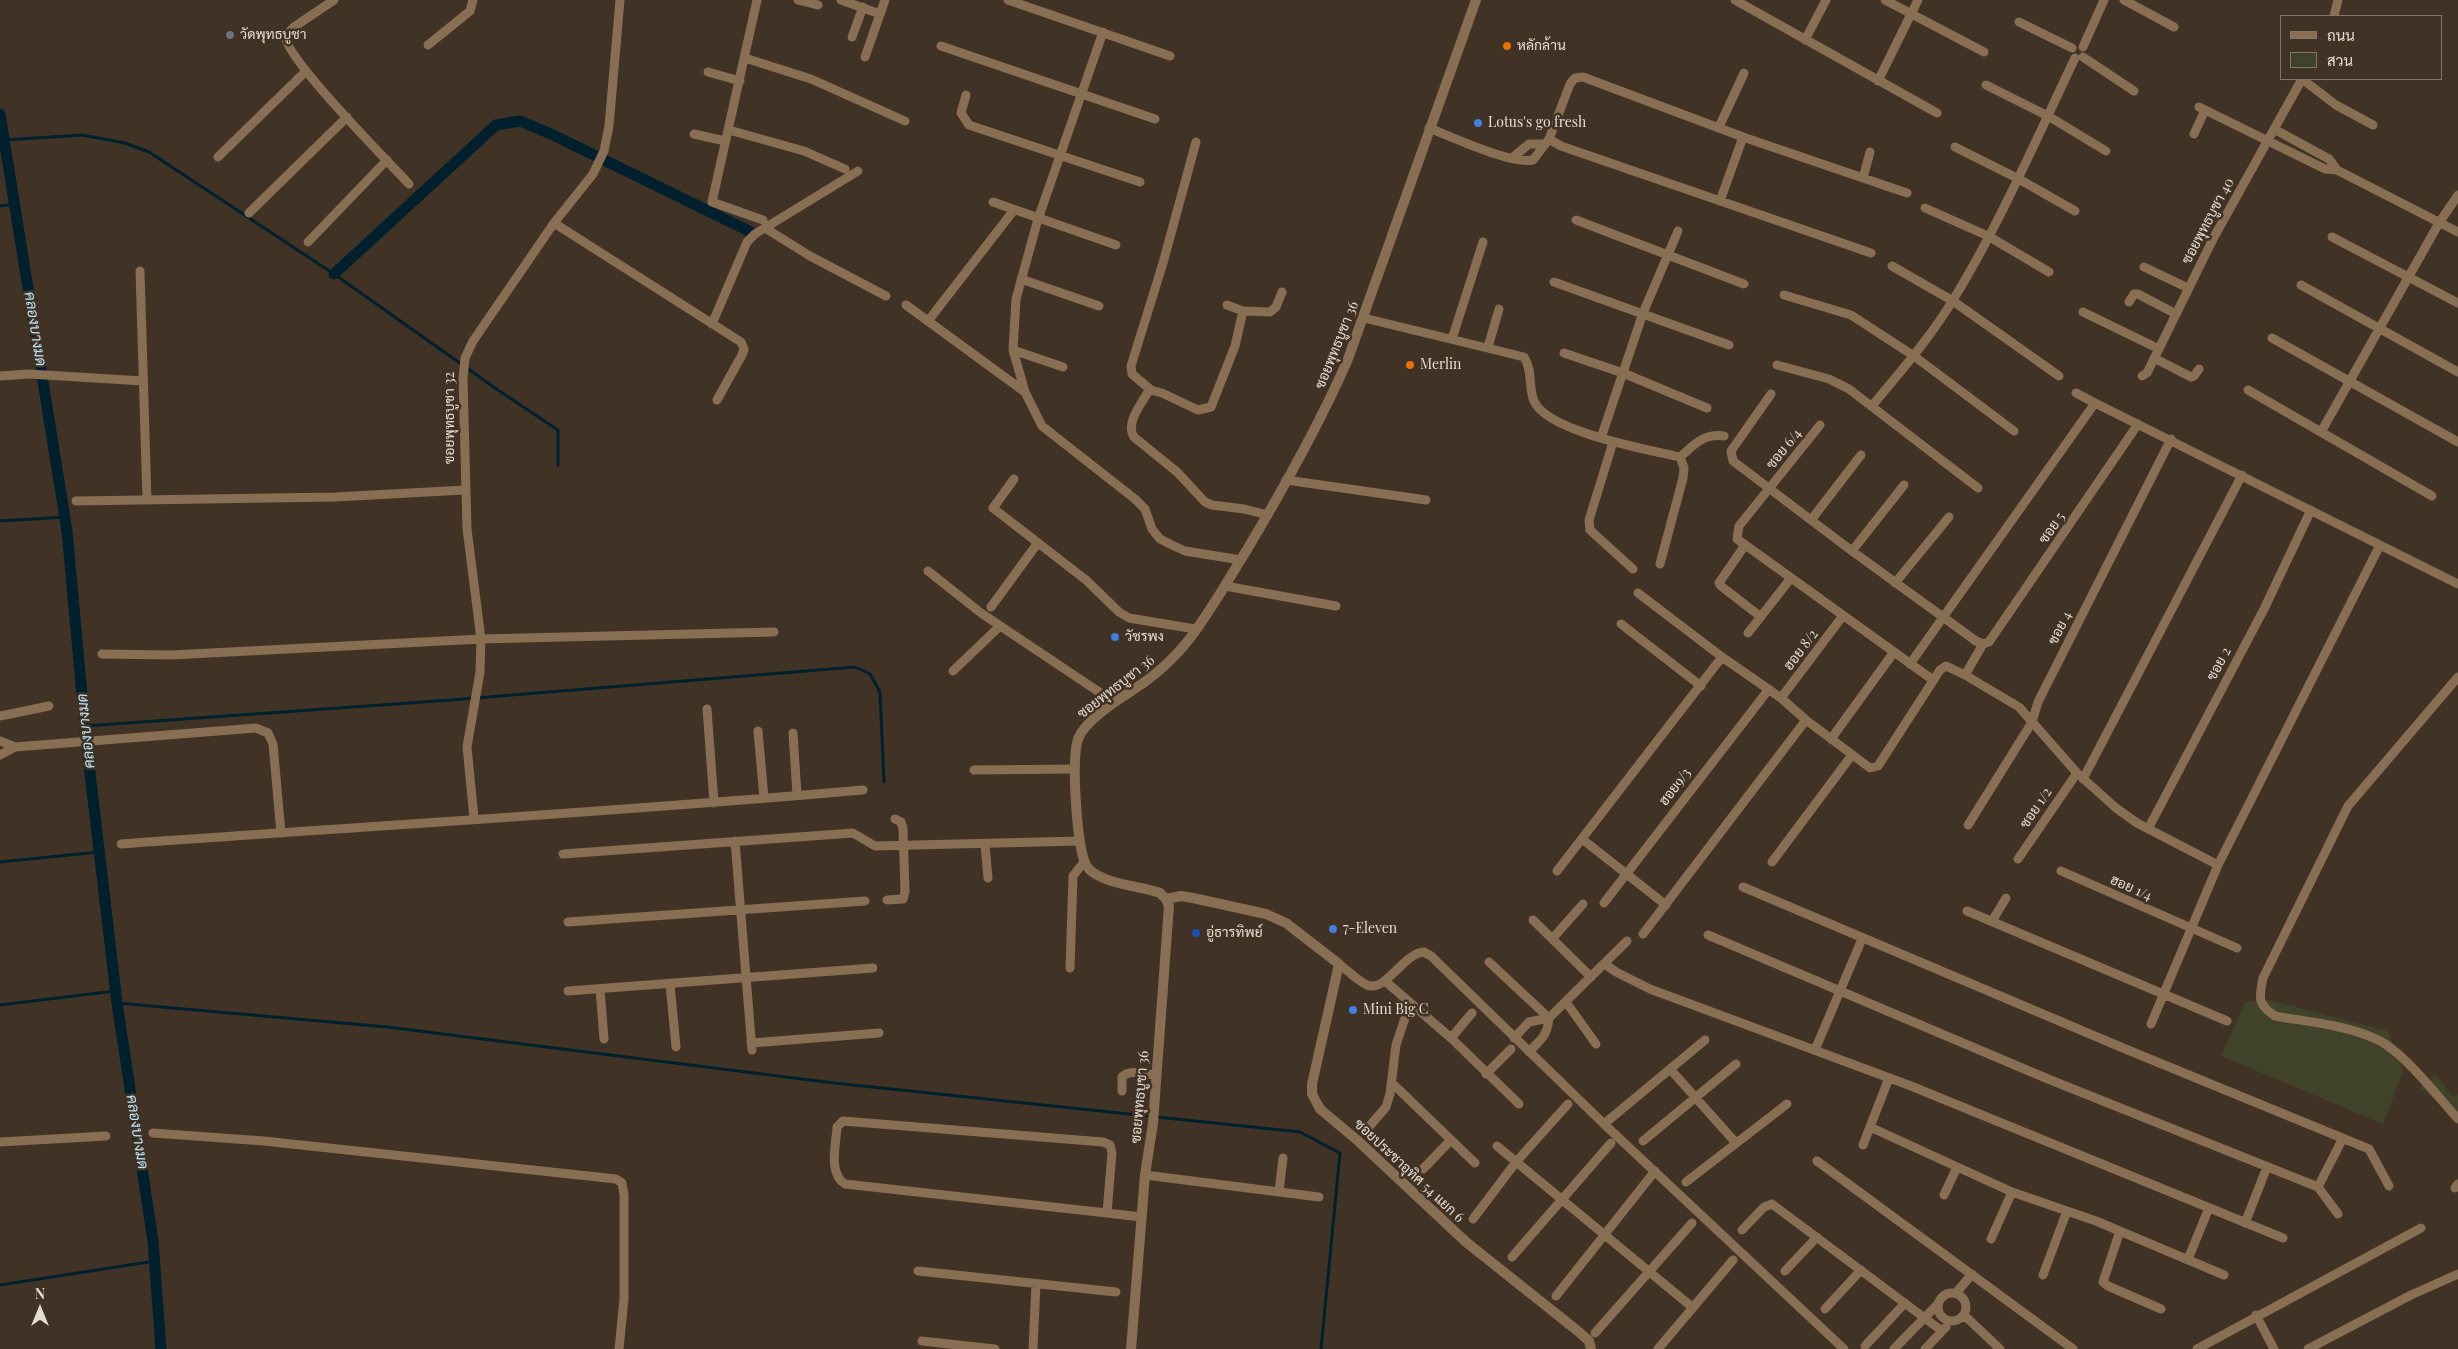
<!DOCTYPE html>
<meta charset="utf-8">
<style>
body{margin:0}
#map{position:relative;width:2458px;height:1349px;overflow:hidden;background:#403224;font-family:"Playfair Display",Sarabun,serif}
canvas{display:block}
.legend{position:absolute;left:2280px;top:15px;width:162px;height:65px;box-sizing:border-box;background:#403224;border:1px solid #82766a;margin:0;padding:6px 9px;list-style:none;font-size:15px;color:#e5dcd3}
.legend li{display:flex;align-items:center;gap:10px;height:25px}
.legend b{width:25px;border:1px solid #82766a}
.north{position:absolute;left:15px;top:1284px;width:50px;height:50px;-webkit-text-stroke:4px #403224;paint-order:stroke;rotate:0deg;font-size:14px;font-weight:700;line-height:20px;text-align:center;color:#e5dcd3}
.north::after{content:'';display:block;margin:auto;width:18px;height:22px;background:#e5dcd3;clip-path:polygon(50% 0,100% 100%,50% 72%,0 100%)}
</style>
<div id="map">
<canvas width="2458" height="1349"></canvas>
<ul class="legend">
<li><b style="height:6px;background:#886e52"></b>ถนน</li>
<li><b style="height:14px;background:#41422a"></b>สวน</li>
</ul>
<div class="north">N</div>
</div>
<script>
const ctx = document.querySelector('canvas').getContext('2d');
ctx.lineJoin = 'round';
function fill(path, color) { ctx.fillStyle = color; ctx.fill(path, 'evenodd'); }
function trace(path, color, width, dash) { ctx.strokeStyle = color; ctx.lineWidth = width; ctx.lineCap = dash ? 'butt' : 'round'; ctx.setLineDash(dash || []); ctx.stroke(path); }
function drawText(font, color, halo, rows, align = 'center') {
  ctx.font = font + ' "Playfair Display",Sarabun,serif'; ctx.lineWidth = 5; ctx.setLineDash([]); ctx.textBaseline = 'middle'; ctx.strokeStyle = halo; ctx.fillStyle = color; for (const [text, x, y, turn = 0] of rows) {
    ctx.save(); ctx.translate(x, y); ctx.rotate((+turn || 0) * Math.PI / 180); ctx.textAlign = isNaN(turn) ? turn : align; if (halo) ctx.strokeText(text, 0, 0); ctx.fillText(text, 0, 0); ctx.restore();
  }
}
const green = new Path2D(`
 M2269,1000l119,31 15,41 -20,52 -162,-68 24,-54z
 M2436,1074l16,22 6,-1v23l-38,-30z`);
const stream = new Path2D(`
 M4,140l78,-5 43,8 24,9 185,122 161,114 63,42v35
 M0,206l14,-2
 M0,521l65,-4
 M85,726l366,-26 404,-33 15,7 10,18 4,90
 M0,862l99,-10
 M117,1003l270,24 447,56 466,49 40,21 -19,196
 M0,1005l115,-14
 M0,1285l155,-24`);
const canal = new Path2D(`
 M0,114l67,417 19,208 31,264 36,238 8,108
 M334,274l162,-149 24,-4 31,13 198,97`);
const minor = new Path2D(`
 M334,0l-40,27 -9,9c2,24 102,124 124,148
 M757,0l-45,202 51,18
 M798,0l20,5
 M841,0l39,14
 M1008,0l162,56
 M1735,0l202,113
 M1885,0l99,52
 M2124,0l50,27
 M2334,16l4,-16
 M2019,22l53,26
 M1103,32l-65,187 -22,80 -3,51 12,42 17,34 93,73 10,10 7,20 8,10 12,6 13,6 56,9
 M852,37l11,-30
 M1805,40l21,-40
 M428,45l42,-34 3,-11
 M941,46l214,73
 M2083,47l21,-47
 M865,57l20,-57
 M2083,57l51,34
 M745,58l66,21 94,42
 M708,72l32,9
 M2302,79l34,26 37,20
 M1878,81l40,-81
 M1986,85l62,31 58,35
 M966,95l-5,18 8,12 171,57
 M2199,107l126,62 12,1 -8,-11 -55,-30
 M1719,127l25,-54
 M1429,128c23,9 83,37 104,32l16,-21 21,-55 5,-6 8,-1 160,60 164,56
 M729,130l75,21 41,18
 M694,134l31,7
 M2194,134l11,-24
 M1549,139l12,7 310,107
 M1196,142l-33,121 -32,103 1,8 19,16 11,3 36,17 13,-3 24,-61 8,-35 -16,-6
 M1955,147l62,31 58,33
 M218,157l87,-85
 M1512,158l17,-14h16
 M2337,170l121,62
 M1863,178l7,-26
 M1720,201l23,-64
 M993,202l123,43
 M1925,208l63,28 61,36
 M249,213l98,-96
 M1576,220l168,64
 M554,223l187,119 3,7 -2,6 -25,45
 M765,228l45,28 76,40
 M2332,237l126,66
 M308,242l79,-82
 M1892,266l61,35 106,75
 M2144,267l44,21
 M140,271l7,229
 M1021,279l78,27
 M1554,282l175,63
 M2301,285l157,87
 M1784,295l67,20 63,41 100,75
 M2129,302l5,-8h4l38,20
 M906,305l119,87
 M1243,311l27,1 6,-5 6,-15
 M2083,312l76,37
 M1364,318l160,39c9,13 4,30 10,44 13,31 116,49 146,56l4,11 -1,10 -23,86
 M928,321l86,-111
 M712,324l35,-82 8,-8 103,-63
 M2272,338l186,104
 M1452,339l31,-97
 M1488,347l11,-38
 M1013,350l50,17
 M1564,353l59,20 84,35
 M2154,358l37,19 3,-1 5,-7
 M1777,365l52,14 20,10 129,99
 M0,376l29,-2 114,7
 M2142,376l5,-3 67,-136 88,-158
 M1151,390l-3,2c-7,12 -23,32 -14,45l43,35 28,30 7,3 32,4 24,6
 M2248,390l184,106
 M2076,393l19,10
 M1771,394l-40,57 2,10 119,90 124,90 7,3
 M1872,406c28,-34 58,-68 81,-106 46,-75 84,-162 122,-242
 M1820,425l-81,101 -2,13 196,141
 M2321,432l118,-209 19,-28
 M1601,438l42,-125 35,-82
 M1613,442l-24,78 1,10 43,39
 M1680,457c14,-12 24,-24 44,-21
 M1014,479l-21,29 93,72 33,32 10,6 66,11
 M1286,480l140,20
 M76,501l259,-4 130,-7
 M1811,520l50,-65
 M1745,545l-26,38 2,3 40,31
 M1852,551l52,-66
 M928,571l53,42 133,89
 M1895,583l54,-66
 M1225,586l111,20
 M1638,593l84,64 59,41 25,22 64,48 8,-2 62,-96 6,-4 19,9
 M991,607l46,-63
 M1621,624l80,62
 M1748,633l43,-55
 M1983,644l-18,31 54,32 58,66 39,35 21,15 81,42
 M1983,644l6,-2 149,-218
 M102,654l69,1 310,-16 293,-7
 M1910,664l185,-261 363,181
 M953,671l47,-45
 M2458,677l-110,129 -85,172c-4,20 -6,26 12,38 33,6 71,9 101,23 26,11 62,58 82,80
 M1781,698l61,-81
 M707,709l7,94
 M0,716l49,-10
 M758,731l6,67
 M793,733l4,62
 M1831,739l63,-87
 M0,741l15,6
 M0,755l15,-8 241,-19 12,5 5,11 8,89
 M974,770l101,-1
 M2083,779l159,-304
 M474,818l-7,-71 13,-75 1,-33 -14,-110 -4,-151 2,-20 8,-17 81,-118 39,-49 11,-23 5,-25 11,-126
 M1968,825l64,-103 6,-20 133,-263
 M2148,829l116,-220 47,-99
 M1582,839l84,66
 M735,841l17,209
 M121,844c247,-18 495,-32 742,-54
 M985,845l3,33
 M563,854l290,-21 22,13 205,-5
 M2018,859l59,-86
 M1772,862l80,-107
 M1557,871l165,-214
 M2061,871l176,77
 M1743,887l380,161 246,101 20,37
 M887,900l16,-1 2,-7 -2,-64 -2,-6 -6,-3
 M1604,903l165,-214
 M1967,911l260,110
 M1533,920l58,57
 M1992,921l14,-23
 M568,922l297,-21
 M1643,934l163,-214
 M1708,935l340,144 270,108 20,27
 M1552,939l31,-35
 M1489,962l60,56
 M1339,964c9,7 18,16 28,21 19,8 36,-32 57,-33l7,4 173,168 240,225
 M1605,964l11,8 34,17 261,97 372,152
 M1070,968l3,-92 11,-14
 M1385,981l66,57 68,66
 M670,984l6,63
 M600,989l4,50
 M568,991l305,-23
 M1566,1002l30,42
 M2151,1024l67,-159 162,-320
 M1451,1038l21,-25
 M1514,1038l15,-16 20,-4 78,-77
 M751,1043l128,-10
 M1815,1050l47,-111
 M1529,1052c12,-13 18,-15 20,-34
 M1670,1069l66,74
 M1486,1074l25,-25
 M1393,1084l82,79
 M1122,1091v-14c8,-8 23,-3 33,-2
 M843,1121l260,21 7,3 2,8 -5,60 -262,-29c-17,-11 -9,-39 -8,-57z
 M1604,1124l101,-84
 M1870,1127l142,65 84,29 128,54
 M1368,1128l18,-21 4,-13 6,-49 14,-42
 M153,1133l111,8 352,38 6,4 2,12v104l-5,50
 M1643,1141l93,-77
 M0,1142l106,-6
 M1863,1145l26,-67
 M1497,1146l195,161
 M1817,1161l256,188
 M1423,1169l28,-29
 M1145,1175l174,22
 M1686,1182l101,-78
 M2318,1187l25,-49
 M2455,1188l3,-4
 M1279,1191l4,-33
 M1944,1195l13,-28
 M1107,1213l34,4
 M1473,1219l43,-57 52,-58
 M2245,1223l22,-56
 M1742,1230l22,-23 8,-3 170,127
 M2120,1231l-17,51 5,4 53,23
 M1991,1239l21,-47
 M1512,1257l99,-114
 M2188,1259l21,-51
 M918,1271l198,21
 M1785,1271l32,-34
 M2043,1275l24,-64
 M1938 1307a14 14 0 1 1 28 0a14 14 0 1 1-28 0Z
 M1956,1293l16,-19
 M1556,1296l99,-125
 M1825,1309l36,-39
 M1964,1315l36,34
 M2256,1315l18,34
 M1595,1333l97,-110
 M922,1341l73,8
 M1865,1346l40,-43
 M1033,1349l3,-65
 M1658,1349l75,-89
 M1894,1349l44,-45
 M1925,1349l21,-22
 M2197,1349l224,-121
 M2308,1349l103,-54 47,-21`);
const tertiary = new Path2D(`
 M1166,899l15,-3 12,2 73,16 20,9 53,41 -27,120v10l8,15 37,31 109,102 113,90 10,9 2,8
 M1131,1349l14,-174 8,-52 16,-217 -3,-7 -6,-6c-19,-7 -43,-7 -61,-17 -7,-3 -13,-9 -15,-16 -7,-21 -13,-100 -6,-121 8,-22 49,-44 68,-58 15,-11 29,-24 41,-39 22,-28 39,-59 58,-89 37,-62 74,-127 103,-194l128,-359`);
const markers = [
 [230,35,5,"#6b7280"],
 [1507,46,5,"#e8710a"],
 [1478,123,5,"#3f7fe0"],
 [1410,365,5,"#e8710a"],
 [1115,637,5,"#3f7fe0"],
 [1333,929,5,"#3f7fe0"],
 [1196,933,5,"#1a4fb4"],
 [1353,1010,5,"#3f7fe0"]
];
const poiNames = [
 ["วัดพุทธบูชา",240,35],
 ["หลักล้าน",1517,46],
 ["Lotus's go fresh",1488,123],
 ["Merlin",1420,365],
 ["วัชรพง",1125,637],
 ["7-Eleven",1343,929],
 ["อู่ธารทิพย์",1206,933],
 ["Mini Big C",1363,1010]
];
const streetNames = [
 ["ซอยพุทธบูชา 40",2208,221,-62],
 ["ซอยพุทธบูชา 36",1337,345,-68],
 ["ซอยพุทธบูชา 32",450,418,-90],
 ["ซอย 6/4",1784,449,-51],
 ["ซอย 5",2052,528,-55],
 ["ซอย 4",2060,628,-63],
 ["ฮอย 8/2",1801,650,-53],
 ["ซอย 2",2219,664,-62],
 ["ซอยพุทธบูชา 36",1116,687,-38],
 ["ฮอย9/3",1675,787,-53],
 ["ซอย 1/2",2036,808,-56],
 ["ฮอย 1/4",2131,888,24],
 ["ซอยพุทธบูชา 36",1140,1097,-85],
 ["ซอยประชาอุทิศ 54 แยก 6",1409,1171,43]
];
const waterNames = [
 ["คลองบางมด",35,329,81],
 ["คลองบางมด",86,731,-96],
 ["คลองบางมด",137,1132,81]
];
fill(green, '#41422a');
trace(stream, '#01202d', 3);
trace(canal, '#01202d', 11);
trace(minor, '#886e52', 9);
trace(tertiary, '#886e52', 10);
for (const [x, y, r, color] of markers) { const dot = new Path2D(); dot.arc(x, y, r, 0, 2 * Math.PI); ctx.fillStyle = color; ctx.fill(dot); trace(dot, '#403224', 2); }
drawText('14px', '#e5dcd3', '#403224', poiNames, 'left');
drawText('14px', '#e5dcd3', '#403224', streetNames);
drawText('italic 15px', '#bae3f7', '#403224', waterNames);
</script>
